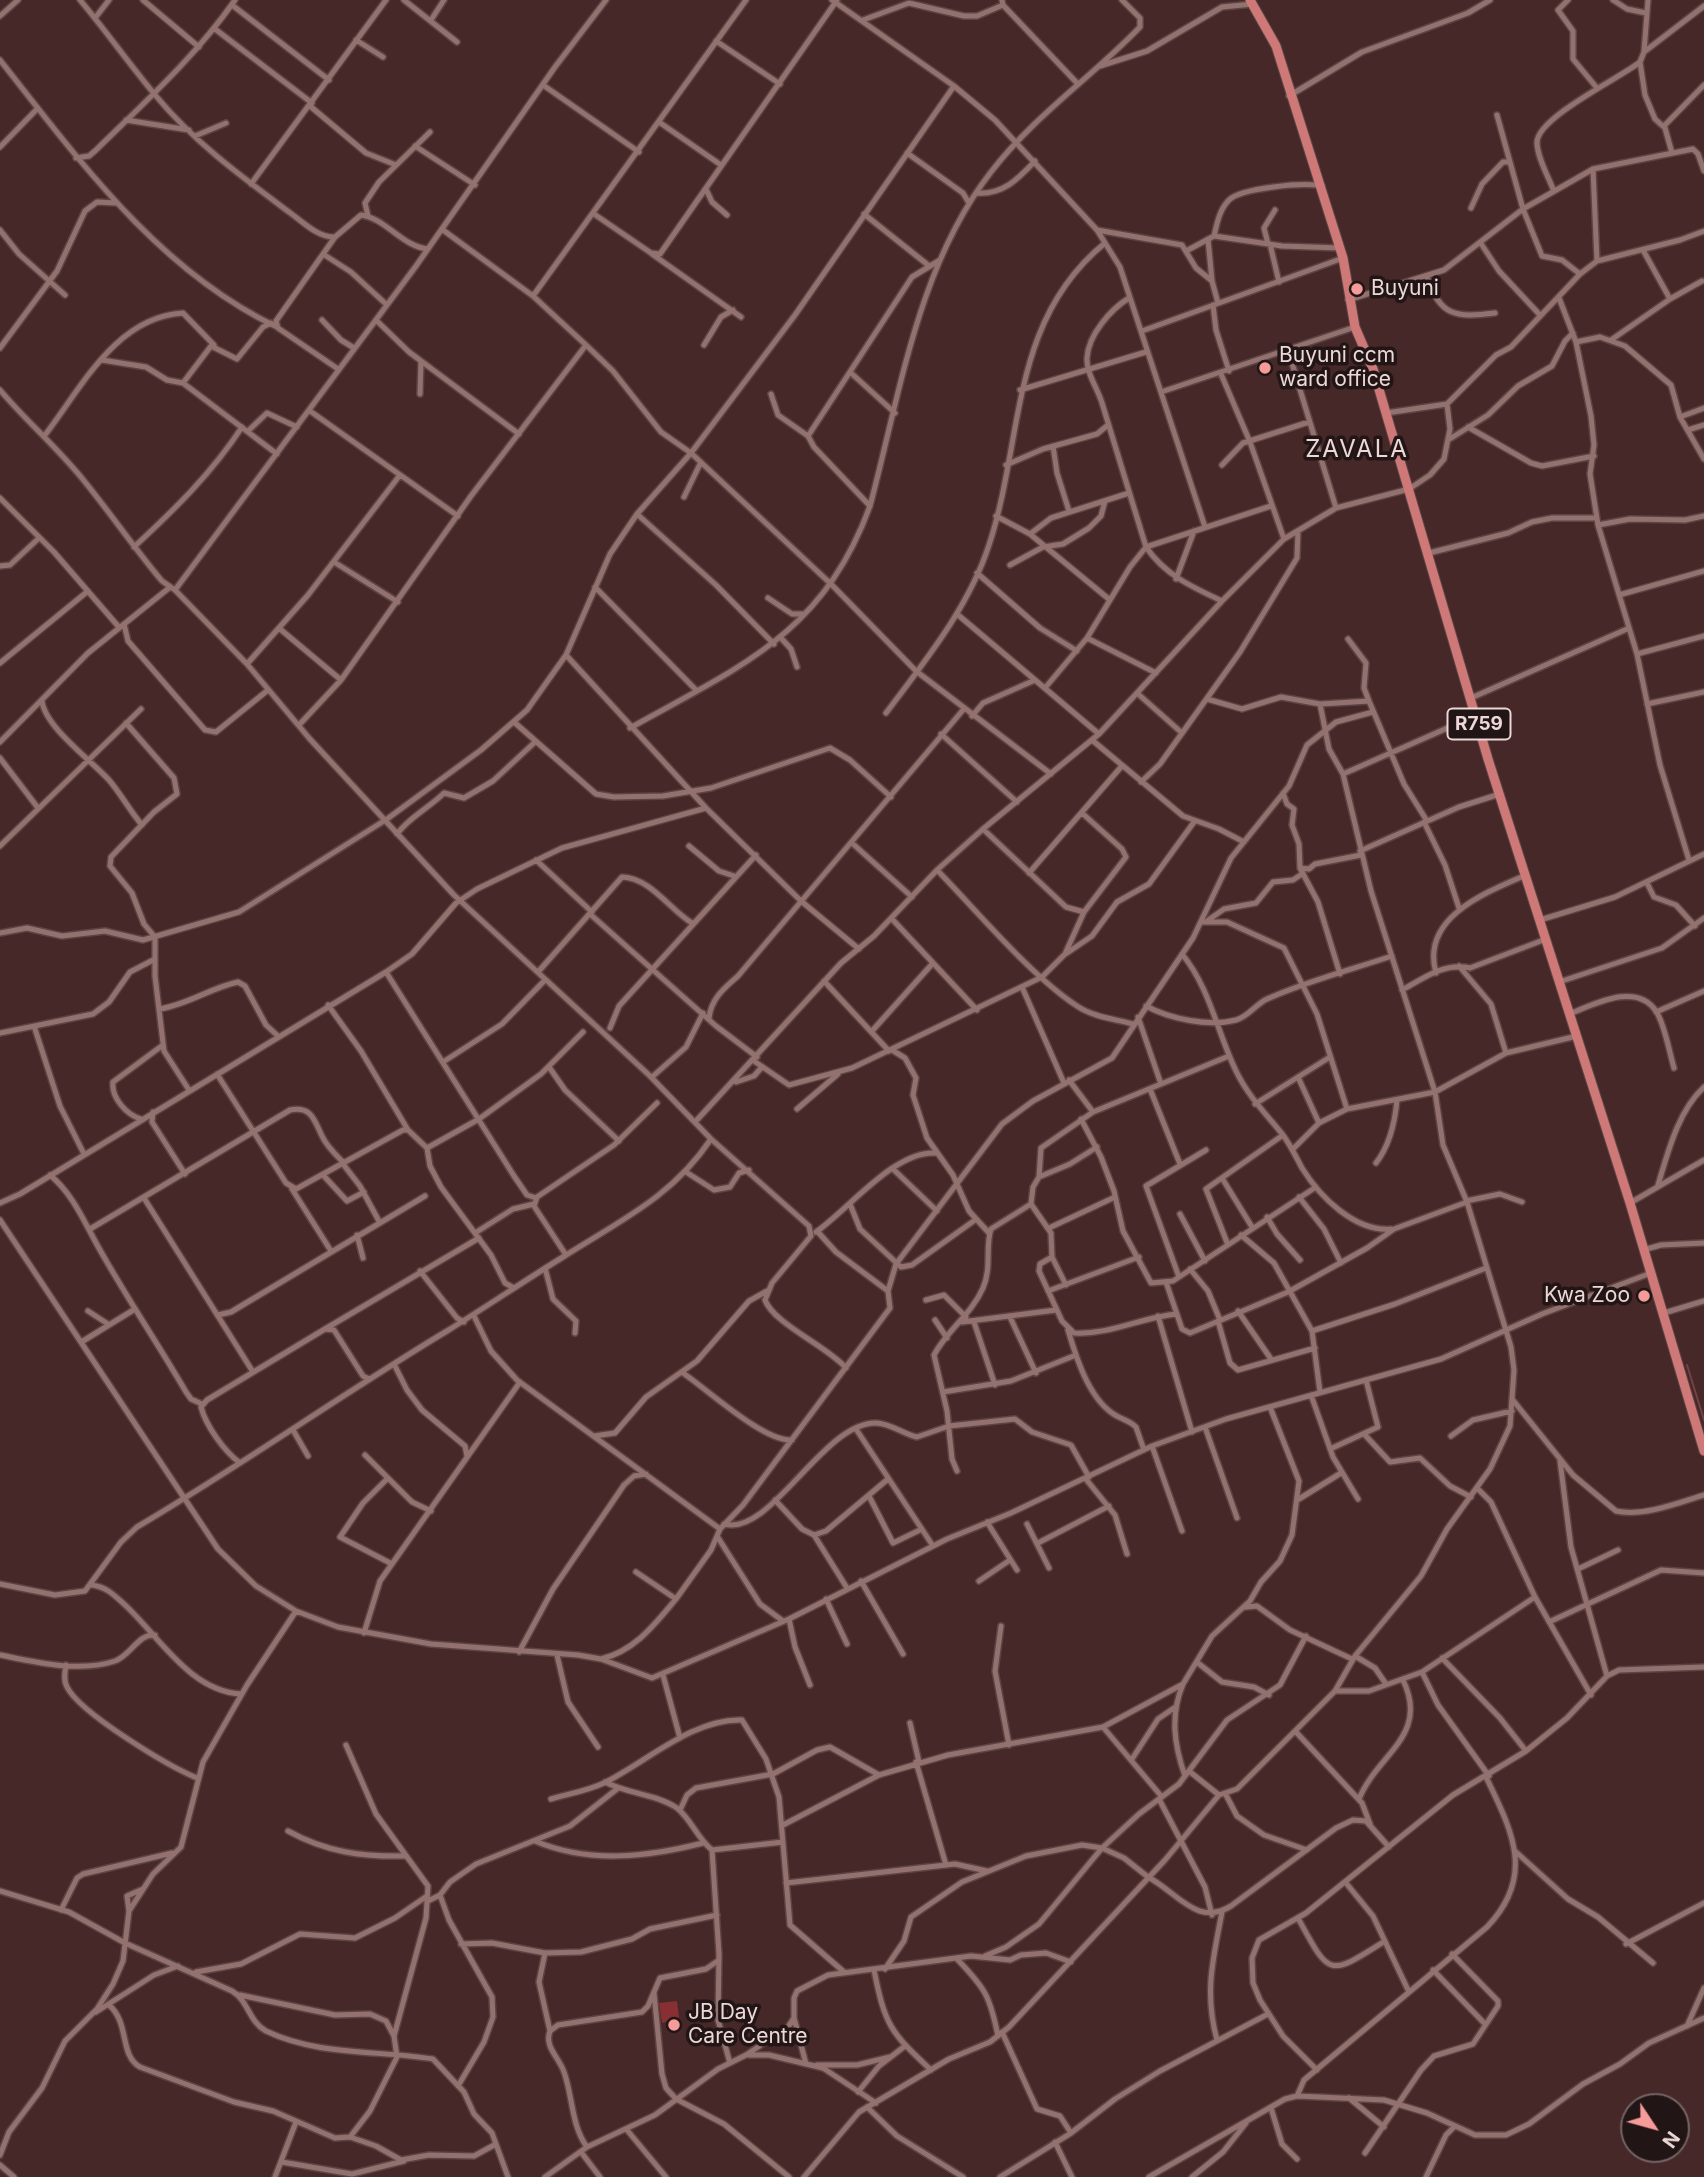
<!DOCTYPE html>
<style>
body{margin:0}
#map{position:relative;width:1704px;height:2177px;overflow:hidden;background:#452827;font-family:Inter,sans-serif}
canvas{display:block}
.north{position:absolute;left:1620px;top:2093px;width:70px;height:70px;box-sizing:border-box;background:#221515;border:2px solid #736363;border-radius:50%;rotate:126deg;font-size:19px;font-weight:700;line-height:28px;text-align:center;color:#ecd8d7}
.north::after{content:'';display:block;margin:auto;width:24px;height:32px;background:#f59b99;clip-path:polygon(50% 0,100% 100%,50% 72%,0 100%)}
</style>
<div id="map">
<canvas width="1704" height="2177"></canvas>
<div class="north">N</div>
</div>
<script>
const ctx = document.querySelector('canvas').getContext('2d');
ctx.lineJoin = 'round';
function fill(path, color) { ctx.fillStyle = color; ctx.fill(path, 'evenodd'); }
function trace(path, color, width, dash) { ctx.strokeStyle = color; ctx.lineWidth = width; ctx.lineCap = dash ? 'butt' : 'round'; ctx.setLineDash(dash || []); ctx.stroke(path); }
function drawText(font, color, halo, rows, align = 'center') {
  ctx.font = font + ' Inter,sans-serif'; ctx.lineWidth = 7; ctx.setLineDash([]); ctx.textBaseline = 'middle'; ctx.strokeStyle = halo; ctx.fillStyle = color; for (const [text, x, y, turn = 0] of rows) {
    ctx.save(); ctx.translate(x, y); ctx.rotate((+turn || 0) * Math.PI / 180); ctx.textAlign = isNaN(turn) ? turn : align; if (halo) ctx.strokeText(text, 0, 0); ctx.fillText(text, 0, 0); ctx.restore();
  }
}
const green = new Path2D(`
 M677,2001l2,17 -17,5 -3,-20z`);
const stream = new Path2D(`
 M1687,1365l17,55`);
const street = new Path2D(`
 M80,0c26,31 50,65 76,96 38,46 86,81 133,116 13,9 29,26 46,25
 M143,0l56,47
 M404,0l53,42
 M832,0l122,86 41,34 102,110 23,37 85,260
 M1002,0l1,5 74,78
 M1568,0l-10,10 15,21v28l24,29
 M1613,0l14,9 19,4
 M232,5l97,75
 M0,16l18,-16
 M95,18l14,-18
 M431,20l13,-20
 M863,20l46,-17 55,13h13l26,-11
 M215,29l97,74
 M356,40l27,17
 M716,41l64,43
 M1644,52l60,-46
 M0,60c79,100 158,210 277,267
 M1640,62l5,33 10,24 10,9 7,25
 M1100,66l47,-15 75,-44 31,-3
 M543,85l96,67
 M1289,96l73,-44 106,-39 22,-13
 M310,106l56,47 30,12
 M1497,115l26,94 19,47 20,4 18,14
 M126,120l63,10
 M659,122l62,43
 M1664,126l40,-41
 M195,136l31,-13
 M415,146l60,39
 M0,147l38,-39
 M907,153l56,40 6,10
 M76,158l13,-2 7,-6c49,-48 100,-94 139,-150
 M1593,169l4,92
 M251,184l135,-184
 M706,189l6,13 15,13
 M1553,189c-5,-13 -16,-32 -16,-47 1,-25 83,-64 103,-80l4,-10 4,-52
 M976,193c27,2 42,-14 59,-32
 M1471,208l11,-24 21,-22h7
 M594,214l57,39 9,1 177,-254
 M864,214l64,51
 M368,216l-3,-13 14,-21 51,-50
 M0,230l19,24 46,41
 M443,230l90,66 53,49 27,26 48,61 30,21 141,132 84,86 135,103
 M1097,230l85,15 14,23 16,13 6,22
 M1214,236c3,-12 5,-26 15,-36 12,-12 75,-18 93,-14
 M1208,239l4,42
 M1480,242l19,29 41,44
 M1268,244l-4,-16 11,-18
 M1270,244l9,38
 M1188,250l26,-14 68,10 58,2
 M1643,250l27,49
 M323,254l28,18 36,33
 M652,254l89,63
 M1427,277c13,39 28,41 68,36
 M533,296l213,-296
 M1129,298c-18,11 -41,37 -42,60 -1,15 11,31 15,45 15,48 29,96 44,144 19,28 46,40 76,54
 M1559,298l17,44 15,74 3,29 -4,29 8,51 39,129 23,111 29,95
 M1348,300l96,-30 79,-61 70,-40 100,-20 5,5 6,17
 M1213,305l3,25 13,41
 M322,320l19,20 13,8
 M376,320l33,32 110,82
 M1142,331l201,-73
 M1611,340l59,-41 32,-18
 M1576,342l24,-5 25,9 46,39 9,32 24,42
 M704,345l17,-28 12,-7
 M0,348l57,-77 28,-60 12,-9 19,1
 M1288,350l48,158
 M102,360l44,7 21,13 16,3 94,71
 M338,369l-60,-41 -2,-7 59,-84 26,-22c26,4 40,31 67,34
 M850,372l45,41
 M1221,374l29,68 34,97
 M183,383l28,-37 26,13 26,-32 8,-4
 M0,390c27,32 59,59 85,92 26,32 50,67 77,99l13,9 72,74 62,74 145,157 195,180 62,64 98,87 2,10 -39,47 -7,17c9,24 62,46 81,68
 M1020,390l126,-38
 M1161,392l194,-65
 M420,394l1,-32
 M771,394l7,21 30,21
 M310,411l148,105
 M1386,413l61,-9
 M1680,417l24,-9
 M1468,427l63,36 11,3 52,-10
 M1688,430l16,-5
 M248,431l19,-18 30,14
 M45,435c37,-48 71,-118 138,-122l31,32
 M1448,440l40,-25 30,-29 34,-20 13,-25 8,-8
 M1053,446l4,27 12,38
 M1006,465l37,-16 54,-15 11,-9
 M1222,465l21,-22 66,-21
 M684,497l16,-33
 M0,498l54,54 64,74
 M870,506l-56,-59 -6,-11 104,-159 28,-17
 M637,514l79,71 58,59
 M996,516l34,18 80,66
 M1598,525l32,-6 55,1 19,-4
 M1030,534l21,-16 78,-25
 M134,547c40,-37 78,-74 108,-120
 M1429,553l79,-20 24,-11 20,-4h44
 M334,562l64,40
 M1010,565l33,-18 20,-3 26,-16 12,-12 4,-15
 M0,566l10,-1 29,-27
 M977,573l63,55 37,23
 M1176,579l18,-48
 M595,587l102,104
 M175,590l241,-324 139,-199 51,-67
 M1619,595l85,-24
 M768,598l24,16h12
 M957,614l142,120
 M124,624l4,17 77,89 11,2 52,-42
 M280,629l61,51
 M781,638l10,11 6,18
 M1087,638l69,35
 M1348,639l18,24 -2,25 5,13 35,83 23,37
 M1637,654l67,-18
 M0,663l88,-72
 M247,664l61,-69 92,-120
 M1045,688l42,-50 43,-71 16,-20 125,-41
 M1137,693l45,40
 M1471,698l156,-69
 M1207,699l35,10 39,-12 39,7 49,-3
 M42,701c3,26 49,59 67,79 12,14 21,31 33,45
 M1647,704l57,-12
 M886,713c39,-52 83,-106 103,-168 35,-106 20,-224 116,-302
 M972,716l11,-13 52,-23
 M514,722l82,72 18,3 49,-1 48,-8 119,-40 20,12 41,37
 M126,723l48,55 3,16 -23,18 -43,45 -1,9 22,27 12,31 11,13v39l9,75 25,39
 M299,725l42,-45 130,-184 115,-151
 M630,728c111,-62 193,-94 240,-222 30,-112 48,-241 121,-334 43,-56 101,-95 149,-145v-9l-18,-18
 M941,734l76,68
 M1092,740l91,76 36,13 25,13
 M0,742l88,-89 81,-65
 M0,758l38,50
 M1343,774l134,-59
 M1141,782l19,-18 80,-112 57,-94 1,-27
 M1283,793l4,11 7,5 -2,16 7,19 1,24 18,34 22,72
 M1424,822l21,43 14,43
 M983,829l83,78 18,5
 M397,834c12,-17 32,-26 47,-41l20,5 29,-17 42,-39
 M852,843l60,54
 M0,846l141,-137
 M689,846l30,25 15,5
 M1360,851l99,-44 41,-13
 M536,860l56,52
 M1300,868l9,1 6,-5 46,-9
 M937,870c40,41 94,106 140,136 16,11 38,13 56,18
 M1029,873l92,-106
 M1647,883l7,14 22,8 19,21
 M590,914l126,112 41,31
 M892,919l85,91
 M1540,920l75,-23 89,-43
 M1207,921l17,-12 32,-6 17,-21 20,-2 9,-6
 M1203,922h24l57,26 33,66 30,95
 M0,933l27,-5 35,8 43,-5 38,9 96,-28 148,-93 94,-69 46,-40 39,-55
 M859,949l-58,-48 -95,-93 -140,-153 44,-101 27,-40 54,-61 104,-138 159,-229
 M1065,954l19,-42 42,-55 -4,-8 -40,-36
 M1182,954c28,34 35,78 54,117 12,25 30,43 47,64 8,11 13,22 19,33 18,29 53,64 89,61
 M1459,966l32,38 15,49
 M386,972l128,204 13,19 9,3
 M538,972l84,-95c29,1 48,33 70,46
 M1436,973c-16,-56 51,-81 90,-98
 M824,981l65,70
 M1559,982l103,-34 42,-30
 M1022,987l42,96
 M1402,990c22,-12 43,-28 68,-22l76,-29
 M328,1005l33,46 47,79
 M1146,1006c24,13 63,21 90,14 12,-3 20,-16 31,-21 40,-18 83,-29 125,-43
 M159,1009c28,-4 51,-21 79,-27l7,4 21,39 12,11
 M1656,1012l48,-21
 M1569,1014c24,-9 67,-33 87,-3 9,14 13,40 18,57
 M1138,1017l23,67
 M709,1018c2,-19 15,-30 29,-42l225,-266
 M34,1026l26,80 24,48
 M610,1028l9,-22 137,-151
 M872,1031l61,-68
 M0,1033l93,-19 16,-12 21,-30 25,-13
 M892,1050l13,8 11,20 -3,17 14,43 26,37 16,36 20,22
 M754,1061l35,24 63,-17 190,-91 22,-22 28,-19 25,-34 32,-18 45,-62
 M443,1062l59,-38 43,-44
 M549,1067l16,23 54,51
 M217,1074l69,109 10,6 107,-59h5l19,18 52,-29 62,-45 42,-42
 M652,1077l34,-30 17,-34
 M1298,1077l21,46
 M1069,1080l24,32
 M736,1082l18,-6 8,-9
 M1150,1089l30,75
 M1255,1104l75,-47
 M797,1109l41,-35
 M153,1112l-1,10 33,52
 M141,1119c-14,-4 -30,-21 -28,-37l50,-37
 M1081,1119l20,38 13,34 9,40 28,52 22,-2 143,-94
 M696,1121l145,-158 33,-27 63,-66 46,-41 116,-95 123,-133 62,-62 52,-31 73,-19 21,-14 14,-16 6,-30 -3,-25 49,-49 15,-8 69,-73 17,-13 83,-21 24,-9
 M427,1148l3,18 11,21 50,68 14,28 9,5
 M1293,1149l26,-26 28,-14 88,-17 71,-39 71,-17
 M1376,1163c14,-18 19,-41 21,-63
 M343,1164l17,22 20,37
 M893,1169l44,42
 M686,1172l28,18 16,-3 9,-14 10,-3
 M50,1175c24,20 35,49 50,75 27,48 58,94 86,142l5,7 11,5
 M323,1175l24,26 17,-9
 M1039,1177l2,-29 52,-36 136,-56
 M1222,1178l30,49
 M1658,1185c10,-33 20,-74 46,-98
 M292,1189l39,62
 M1299,1197l25,32 17,34
 M144,1198l109,174
 M1466,1201l34,-7 22,8
 M0,1203l20,-9 366,-222 26,-18 44,-51 21,-14 85,-41 144,-40
 M1630,1203l74,-43
 M850,1204l10,25 41,38 11,-2 63,-45
 M1180,1214l25,47
 M1267,1217l10,17 23,26
 M0,1220l218,329 38,37 40,25 42,16 93,17 147,11 23,4 51,19 137,-59 158,-80 64,-26 141,-67 74,-27 215,-60 101,-45 109,-41
 M1049,1228l66,-31
 M90,1229l200,-119c22,-4 24,10 32,26 5,11 14,19 22,27
 M816,1232c34,-24 79,-82 120,-79
 M475,1233l38,-24 21,-5
 M357,1235l6,23
 M1241,1235l33,28 38,68 8,61
 M1228,1245l-22,-56 77,-54
 M1643,1250l18,-5 43,-2
 M566,1255l-32,-49 3,-9 77,-52 43,-42
 M1052,1257l-12,7 -1,7 23,50 12,12c36,2 68,-16 103,-19
 M545,1268l8,31 23,22 -1,12
 M1190,1269l18,22 12,29
 M420,1271l37,47 7,4
 M1179,1277l-33,-91 60,-36
 M1166,1282l16,47 8,4 98,-41 79,-44 27,-19 73,-27
 M1066,1285l-14,-28 -1,-24 -20,-29 2,-17 6,-10 31,-13 27,-17
 M888,1291l8,-27 106,-140 31,-23 79,-43 81,-120 38,-80 58,-72 18,-41 29,-23 37,-10
 M1048,1291l91,-34
 M926,1300l18,-5 22,22
 M88,1311l20,13
 M1238,1311l33,48
 M1664,1313l40,-12
 M218,1315l13,-3 194,-116
 M474,1316l17,35 26,29 203,149
 M1158,1316l34,116
 M1010,1317l26,56
 M935,1320l12,18
 M1218,1321l12,42 8,7 77,-22
 M962,1322l94,-12
 M974,1322l21,63
 M325,1329l154,-91
 M1068,1330c8,27 20,66 44,83 8,6 17,7 24,14l8,23
 M1312,1331l83,-27 91,-36
 M83,1341l52,-32
 M394,1364l13,26 15,20 43,36 2,10
 M683,1373c25,17 81,69 109,67
 M943,1392l68,-11 65,-26
 M1311,1395l22,62 25,42
 M1512,1399l61,76 43,36c27,6 62,-8 88,-16
 M1205,1427l32,91
 M856,1429l77,117
 M293,1430l15,26
 M1365,1435l25,27 30,-4 30,28 21,11
 M594,1436l21,-3 31,-36 51,-36 52,-60 18,-10
 M1451,1436l22,-16 39,-9
 M1152,1446l30,85
 M1330,1449l48,-22 -12,-47
 M365,1455l47,47 19,9
 M1560,1461l11,86 36,129
 M240,1463c-16,-12 -34,-37 -39,-56l6,-7 118,-71 9,1 29,46 6,3
 M957,1471l-5,-12 -5,-48 -13,-56c13,-25 37,-40 49,-67 9,-21 2,-41 8,-59l40,-25
 M1085,1478l30,37 12,39
 M387,1479l-24,24 -23,34 52,27
 M1477,1488l14,14 44,95 56,98
 M869,1496l24,47 29,-14
 M1299,1499l42,-26
 M775,1500l27,29 12,6 12,-4 62,-52
 M987,1522l30,48
 M724,1524c47,13 99,-102 152,-101 14,0 27,11 41,14l32,-11 66,-7 17,13 39,13 18,32
 M1027,1524l22,44
 M814,1535l33,53
 M717,1536l43,68 23,17
 M1038,1543l71,-37
 M1578,1569l40,-19
 M636,1572l40,27 35,-49 9,-21 23,-24 147,-197 -2,-17 -52,-39 -19,-21
 M861,1581l42,73
 M979,1581l31,-21
 M0,1584l55,11 30,-4 36,-49 16,-15c105,-62 205,-133 310,-196 39,-24 77,-50 116,-74 58,-37 109,-60 148,-118
 M92,1585c14,2 21,9 32,19 35,32 66,88 118,90
 M826,1599l21,45
 M1246,1607l11,-1 33,24 62,29
 M789,1619l6,28 15,38
 M1549,1622l112,-52 43,3
 M1001,1626l-6,45 14,74
 M364,1633l16,-52 140,-199
 M519,1652l34,-63 71,-104 10,-9 12,-2
 M0,1655c35,7 79,18 115,6 15,-5 24,-28 40,-26
 M557,1655l11,47 30,45
 M1355,1656l20,12 11,16
 M1442,1658l58,60 26,33
 M601,1659c34,-8 54,-35 75,-60
 M1198,1663l24,19 32,5 15,8
 M66,1665c-1,7 -3,15 1,22 13,26 101,79 130,91
 M1422,1672l16,33 51,71
 M663,1675l17,63
 M1183,1684c-13,31 -9,61 2,92
 M1335,1691h34l53,-19 113,-75
 M910,1723l9,39
 M1103,1727l59,70
 M1296,1732l66,71 8,21
 M346,1745l30,69 52,72 -2,32 -32,118
 M1132,1759l26,-40 16,-11
 M916,1762l30,103
 M1189,1771l30,24 18,-6 98,-98 20,-35 66,-80 26,-47 43,-60 20,-43 4,-56 -3,-23 -44,-145 -24,-57 -8,-53 -64,-201 -28,-117 -14,-25 -9,-45
 M605,1782c23,12 51,12 72,26 14,11 20,30 35,42l71,-8
 M1226,1795l11,21 27,19 43,15
 M551,1799c17,-5 36,-8 53,-16 41,-20 89,-65 138,-63l24,39 13,38 11,128 54,47
 M1159,1799l46,88 7,28
 M1359,1799c18,-45 71,-63 44,-119
 M680,1810l7,-15 9,-7 77,-14 44,-24 13,-3 49,28
 M783,1825l96,-50 69,-20 155,-28 80,-43 29,-48 38,-35 11,-19 19,-21 12,-26 7,-54 -29,-74
 M288,1831c38,21 74,26 117,25
 M535,1841c54,23 113,16 168,2
 M712,1850l7,104 -1,66 12,43
 M1516,1852l52,47 30,18 55,46
 M1148,1877c30,16 49,50 83,29l105,-78 17,-8 13,1 23,26
 M786,1883l169,-19 32,7
 M1346,1883l27,33 36,76
 M0,1891l69,21 56,31 107,48c16,9 17,31 34,40 52,25 112,19 167,28l31,33 10,22 18,19 16,44
 M440,1895l9,25 43,77 1,20 -9,25 -26,44
 M428,1901l12,-6 10,-13 26,-18 94,-38 47,-37
 M61,1910l16,-32 6,-4 89,-21
 M129,1911l-2,-15 16,-7
 M1298,1918c32,59 30,59 87,23
 M461,1944l31,-1 53,10 36,-1 51,-13 18,-10 67,-14
 M1626,1944l78,-41
 M545,1953l-6,29 11,49
 M985,1956l21,-9 33,-23 63,-76 37,-34 40,-30 48,-64 53,-35 26,-49
 M957,1959c28,29 33,37 41,77
 M885,1969l19,-28 7,-24 51,-35 64,-26 56,-11 20,3 22,10 24,19
 M874,1970c11,55 16,62 57,100
 M1433,1970l52,54
 M196,1972l45,-8 59,-30 55,4 40,-20 32,-22
 M654,1993l8,81 4,14 10,11 48,25 65,53
 M109,2005c21,18 10,50 31,62l94,35 39,9 62,27 15,-1 20,-26 27,-54 -3,-21 -8,-15 -16,-7 -35,1 -95,-20
 M96,2012l58,-37 24,-9
 M794,2018l12,46
 M1687,2026l17,-38
 M1002,2032l35,77 23,7 11,17
 M1217,2040c-13,-48 -4,-80 5,-128
 M749,2055h20l54,13 53,35
 M817,2065h40l33,-8
 M1317,2070l-34,-34 -23,-36 -7,-17 -1,-25 7,-18 47,-27 147,-118 73,-44 41,-33 40,-42 12,-6 85,-3
 M858,2092l21,-26 26,-20
 M1297,2096l7,-16 183,-153c49,-51 25,-96 -1,-150
 M1349,2098l35,29
 M867,2107l30,29 66,41
 M1271,2108l11,36 15,15
 M627,2130l39,47
 M350,2137l26,9 25,14 28,-5 45,1 22,-12
 M1055,2142l17,35
 M587,2147c-16,-22 -14,-50 -23,-75 -5,-15 -20,-25 -14,-41l8,-6 84,-13 6,-6 12,-28 46,-9 13,-9
 M581,2152l19,25
 M1365,2153l56,-83 13,-14 39,-12 25,-38v-5l-46,-47
 M0,2155l9,-23 33,-44 23,-47 32,-32 16,-25 10,-23 6,-50 24,-37 28,-27 22,-85 44,-77 49,-74
 M282,2162l70,12 52,-13
 M0,2165l14,12
 M275,2177l21,-55
 M545,2177l42,-30 68,-32 63,-46 28,-14 42,-28 6,-9v-20l3,-7 31,-16 143,-19 39,4 11,-5 25,-2 25,9
 M804,2177l55,-65 90,-53 41,-17 19,-15 156,-167 54,-65
 M1000,2177l71,-44 44,-34 45,-28 108,-57
 M1149,2177l136,-78 12,-3 87,4 43,13 48,22h31l23,-11 54,-40 37,-20 29,-21 55,-25
 M1192,2177l31,-25 23,-29
 M1426,2177l20,-42 8,-8`);
const primary = new Path2D(`
 M1250,0l26,46 67,212 12,69 18,42 115,390 142,444 74,248`);
const markers = [
 [1357,289,7,"#f59b99"],
 [1265,368,7,"#f59b99"],
 [1644,1296,7,"#f59b99"],
 [674,2025,7,"#f59b99"]
];
const shields = [
 [1479,724,63]
];
const shieldNames = [
 ["R759",1479,724]
];
const poiNames = [
 ["Buyuni",1371,289],
 ["Buyuni ccm",1279,356],
 ["ward office",1279,380],
 ["Kwa Zoo",1630,1296,"right"],
 ["JB Day",688,2013],
 ["Care Centre",688,2037]
];
const quarterNames = [
 ["ZAVALA",1357,450]
];
fill(green, '#872f32');
trace(stream, '#744146', 2);
trace(street, '#5c4444', 8);
trace(primary, '#5c4444', 11);
trace(street, '#93716f', 5);
trace(primary, '#ce7877', 9);
for (const [x, y, r, color] of markers) { const dot = new Path2D(); dot.arc(x, y, r, 0, 2 * Math.PI); ctx.fillStyle = color; ctx.fill(dot); trace(dot, '#221515', 2.5); }
for (const [x, y, w] of shields) { const box = new Path2D(); box.roundRect(x - w / 2, y - 15.5, w, 31, 5); ctx.fillStyle = '#221515'; ctx.fill(box); trace(box, '#ecd8d7', 2); }
drawText('bold 19px', '#ecd8d7', null, shieldNames);
drawText('21px', '#ecd8d7', '#221515', poiNames, 'left');
ctx.letterSpacing = '2px';
drawText('24px', '#ecd8d7', '#221515', quarterNames);
ctx.letterSpacing = '0px';
</script>
